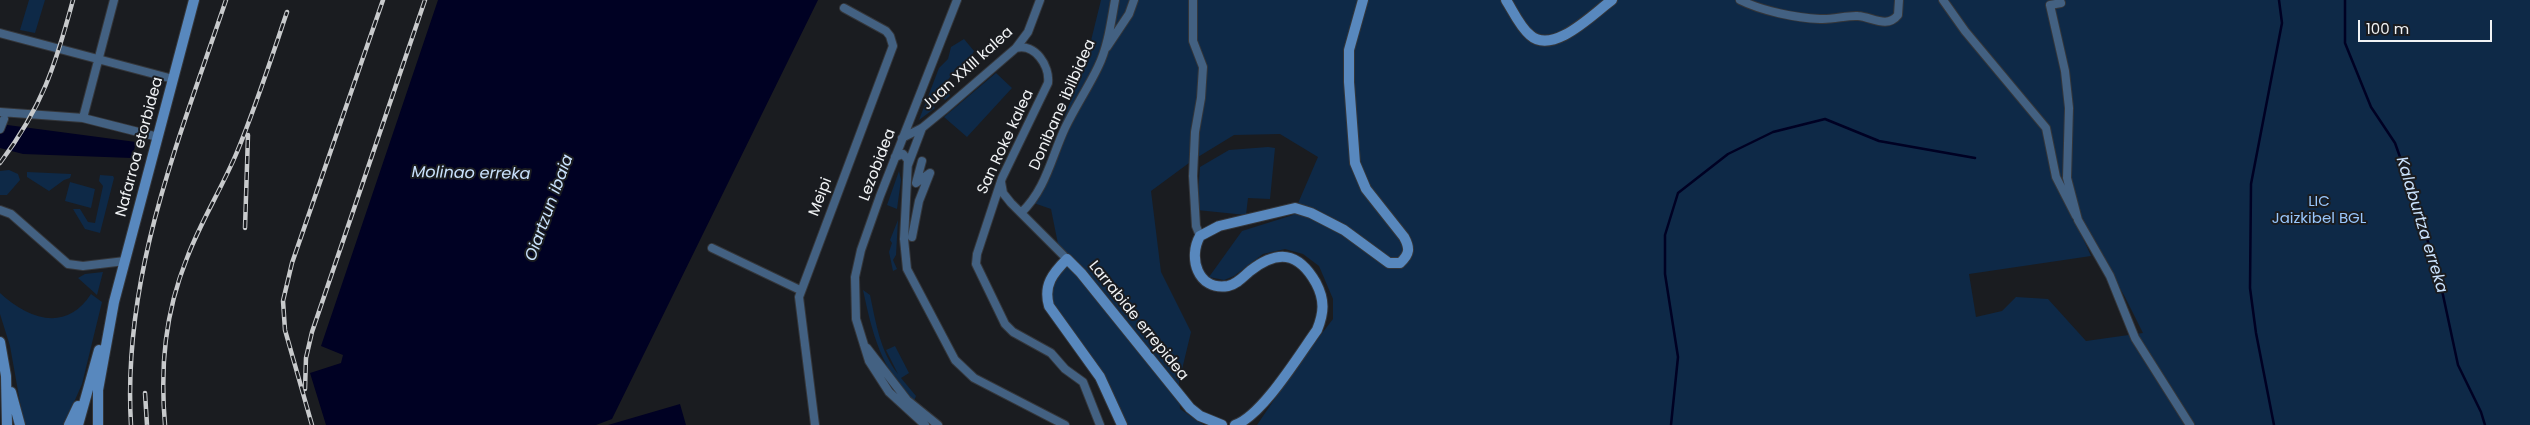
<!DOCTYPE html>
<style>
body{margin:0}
#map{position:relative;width:2530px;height:425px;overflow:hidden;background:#1a1c20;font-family:Poppins,sans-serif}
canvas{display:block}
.scale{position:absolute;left:2358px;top:20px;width:134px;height:22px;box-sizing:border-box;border:2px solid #f1f3f5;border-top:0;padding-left:6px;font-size:15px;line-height:18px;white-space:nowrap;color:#f1f3f5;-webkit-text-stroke:4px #1a1c20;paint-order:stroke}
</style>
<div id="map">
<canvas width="2530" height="425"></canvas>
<div class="scale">100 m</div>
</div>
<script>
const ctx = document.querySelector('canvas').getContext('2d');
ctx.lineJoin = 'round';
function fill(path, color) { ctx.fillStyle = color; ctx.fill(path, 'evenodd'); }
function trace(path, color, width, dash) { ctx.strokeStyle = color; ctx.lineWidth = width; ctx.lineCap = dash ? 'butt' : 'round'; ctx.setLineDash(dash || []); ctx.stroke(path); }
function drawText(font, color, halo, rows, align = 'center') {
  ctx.font = font + ' Poppins,sans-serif'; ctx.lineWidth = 4; ctx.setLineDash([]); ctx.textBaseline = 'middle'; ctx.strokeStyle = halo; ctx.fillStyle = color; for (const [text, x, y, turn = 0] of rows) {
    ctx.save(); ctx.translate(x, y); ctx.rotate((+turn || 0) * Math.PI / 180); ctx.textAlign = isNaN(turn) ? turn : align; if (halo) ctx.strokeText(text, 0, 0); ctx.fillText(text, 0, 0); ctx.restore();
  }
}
const green = new Path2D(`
 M29,0h16l-10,33 -15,-3z
 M1101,0h1429v425h-1273l42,-62 34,-44v-20l-14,-33 -16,-12 -18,-5 -22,5 -29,22 -10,4 -15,-3 33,-46 51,-16 25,-58 -38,-23 -46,1 -41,25 -42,31 10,81 30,60 -12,50 1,27 24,16h-82l-19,-42 -48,-66 -7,-29 14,-24 -11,-55 -23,-8 11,-21 46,-115zM2073,209l52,88 18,36 -57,8 -38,-42 -32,-2 -14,14 -26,6 -7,-43 122,-18 -17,-38z
 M964,39l10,12 -9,16 -7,-1 -13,18 5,12 -5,4 -2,-2 -10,8 2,2 -16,12 20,-52 9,-9 3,-12z
 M996,73l16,15 -45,49 -23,-20z
 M1268,147l7,1 -5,51 -22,-1 -2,17 -49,-5 3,-43 29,-17z
 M9,170l9,4 2,6 -13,15h-7v-24z
 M899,171l2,9 -4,29 -10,-4z
 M27,172l44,2v1l-1,3 -6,2 -15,11 -22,-14z
 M100,175l13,1 1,2 -14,55 -15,-4 -12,-20h7l8,13 7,1 8,-37 -4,-5z
 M70,182l25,7 -4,19 -26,-7z
 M898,220l-2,35 -3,5 4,9 -4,2 -4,-19 3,-9 -2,-3z
 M103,272l-6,23 -19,-17 7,-4z
 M863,290l7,5c6,28 10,56 28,79l-12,-24 9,-4 14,27 -8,5 15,18 -2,5c-33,-31 -42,-69 -51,-111z
 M0,293c28,26 66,40 91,1l11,8 -20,82 -18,41h-38l-3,-6 -13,-73 -10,-32z`);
const water = new Path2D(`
 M438,0h380l-206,419 -16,6h-270l-16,-52 31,-10 2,-8 -22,-9z
 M0,124l136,18 -4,16 -109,-4 -23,-6z
 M680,404l6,21h-78z`);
const stream = new Path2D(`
 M2345,0v43l26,64 24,36 24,67 24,85 15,70 23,47 4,13
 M1671,425l7,-68 -13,-83v-39l13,-42 50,-39 45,-22 52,-13 54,22 96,17
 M2274,425l-18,-92 -6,-45 1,-104 31,-161 -3,-23`);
const street = new Path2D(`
 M1193,0v41l10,26 -2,31 -6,34 -2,44 3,50 4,10
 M1740,0c22,11 56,18 80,19 12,1 28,-4 38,-3 14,1 29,13 40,-1l1,-15
 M1943,0l22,31 81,97 10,49 20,39
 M2061,3l-11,2 15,66 4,37 -2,70 11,42 32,56 25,62 55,87
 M0,33l173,46
 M1107,47l22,-33 5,-14
 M1016,48c19,-5 34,18 32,35l-46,95 -25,76 -1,10 29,60 8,8 38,21 14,16 18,13 17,43
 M0,112l83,6 75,19
 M83,118l31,-118
 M0,129l4,-10
 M902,138l20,-10 22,-18 72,-62 12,-16 12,-32
 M895,157l8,-3 5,6 -4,79 3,30 48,91 19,18 91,47
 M908,165l14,-37
 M1001,182l2,11 8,10 56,56
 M0,210l11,4 57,50 15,2 42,-5
 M1021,213c25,-24 30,-55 44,-85 10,-21 23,-40 33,-61 10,-20 13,-45 17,-67
 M912,237l7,-36 11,-28 -14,10 6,-22
 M712,248l88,42
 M867,348l40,52 31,25
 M815,425l-16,-128 94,-251 -3,-10 -4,-5 -42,-23
 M925,425l-36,-33 -20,-31 -13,-42 -1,-42 6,-27 19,-54 77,-196`);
const secondary = new Path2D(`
 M1506,0c7,11 14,27 24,35 23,21 64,-22 82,-35
 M0,342l6,34 1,49
 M11,392l9,33
 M69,425l9,-19
 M78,425l21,-75
 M98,425v-35l16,-88 80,-302
 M1122,425l-22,-48 -51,-71c-6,-21 4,-33 18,-47l14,14 109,135 10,8 22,9
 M1235,425c27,-9 64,-70 82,-95 7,-17 8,-30 -1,-47 -18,-32 -39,-33 -66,-12 -7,6 -13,13 -22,15 -31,5 -40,-29 -28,-50l19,-10 76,-18 16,5 33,17 45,33h11c10,-9 10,-15 4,-26l-38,-48 -11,-26 -6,-81v-32l14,-50`);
const rail = new Path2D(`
 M0,163c42,-56 55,-96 73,-163
 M245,228l3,-93
 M305,389l1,-31 6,-26 113,-332
 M145,393l2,32
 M131,425c-9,-150 48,-285 95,-425
 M165,425c-5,-59 0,-112 22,-167 14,-37 35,-70 50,-106 19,-46 34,-93 50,-140
 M312,425l-27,-95 -2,-29 9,-38 91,-263`);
const streetNames = [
 ["Juan XXIII kalea",968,69,-42],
 ["Donibane ibilbidea",1063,105,-66],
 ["San Roke kalea",1006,142,-65],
 ["Nafarroa etorbidea",140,147,-75],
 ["Lezobidea",878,165,-69],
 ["Meipi",821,197,-69],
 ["Larrabide errepidea",1138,321,51]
];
const parkNames = [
 ["LIC",2319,202],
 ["Jaizkibel BGL",2319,219]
];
const waterNames = [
 ["Molinao erreka",471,174,1],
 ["Oiartzun ibaia",550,208,-70],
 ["Kalaburtza erreka",2421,225,73]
];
fill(green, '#0e2947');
fill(water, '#000123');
trace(stream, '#000123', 2.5);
trace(street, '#34363a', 10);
trace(secondary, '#34363a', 12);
trace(street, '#436182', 8);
trace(secondary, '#5888be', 10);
trace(rail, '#c8cacc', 4.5);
trace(rail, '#1a1c20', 2.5, [8]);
drawText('15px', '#f1f3f5', '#1a1c20', streetNames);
drawText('15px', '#99c7fd', '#1a1c20', parkNames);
drawText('italic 16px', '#cae2fd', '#1a1c20', waterNames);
</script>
